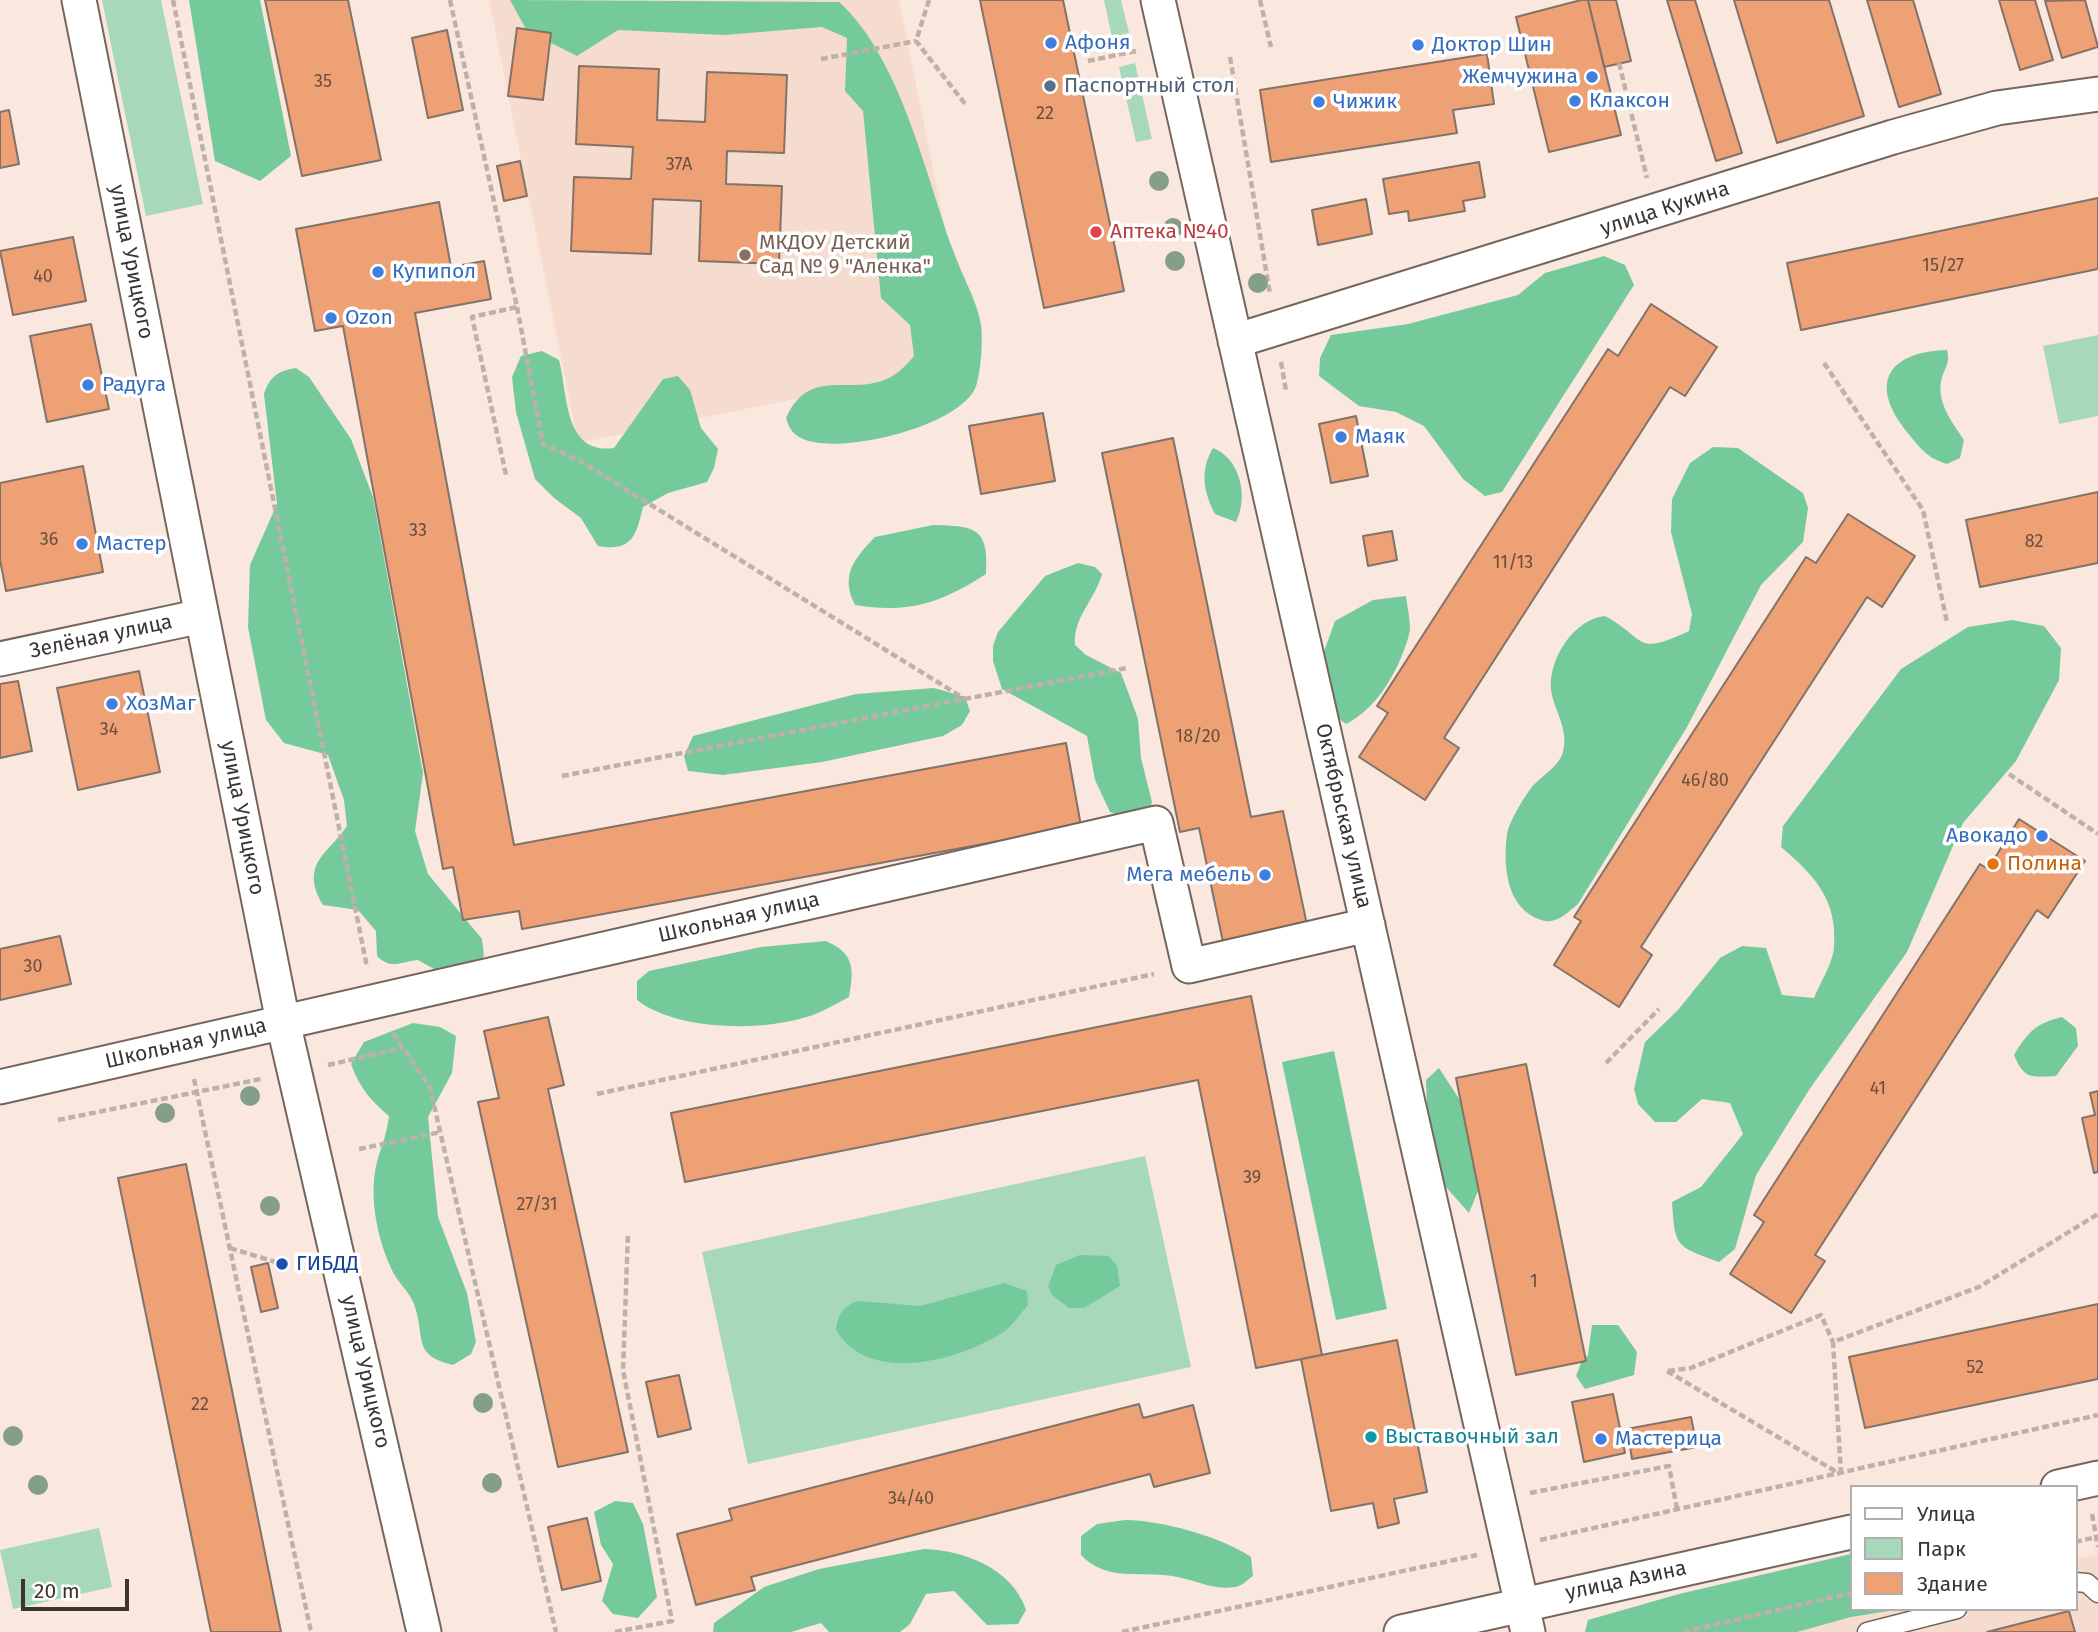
<!DOCTYPE html>
<meta charset="utf-8">
<style>
body{margin:0}
#map{position:relative;width:2098px;height:1632px;overflow:hidden;background:#fae8de;font-family:"Fira Sans",sans-serif}
canvas{display:block}
.legend{position:absolute;left:1850px;top:1485px;width:228px;height:126px;box-sizing:border-box;background:#fff;border:2px solid #b1aeac;margin:0;padding:9px 12px;list-style:none;font-size:21px;color:#3b3430}
.legend li{display:flex;align-items:center;gap:14px;height:35px}
.legend b{width:35px;border:2px solid #b1aeac}
.scale{position:absolute;left:21px;top:1579px;width:108px;height:32px;box-sizing:border-box;border:4px solid #3b3430;border-top:0;padding-left:9px;font-size:21px;line-height:24px;white-space:nowrap;color:#3b3430;-webkit-text-stroke:5px #fff;paint-order:stroke}
</style>
<div id="map">
<canvas width="2098" height="1632"></canvas>
<ul class="legend">
<li><b style="height:9px;background:#fff"></b>Улица</li>
<li><b style="height:19px;background:#a7d8ba"></b>Парк</li>
<li><b style="height:19px;background:#eda175"></b>Здание</li>
</ul>
<div class="scale">20 m</div>
</div>
<script>
const ctx = document.querySelector('canvas').getContext('2d');
ctx.lineJoin = 'round';
function fill(path, color) { ctx.fillStyle = color; ctx.fill(path, 'evenodd'); }
function trace(path, color, width, dash) { ctx.strokeStyle = color; ctx.lineWidth = width; ctx.lineCap = dash ? 'butt' : 'round'; ctx.setLineDash(dash || []); ctx.stroke(path); }
function drawText(font, color, halo, rows, align = 'center') {
  ctx.font = font + ' "Fira Sans",sans-serif'; ctx.lineWidth = 7; ctx.setLineDash([]); ctx.textBaseline = 'middle'; ctx.strokeStyle = halo; ctx.fillStyle = color; for (const [text, x, y, turn = 0] of rows) {
    ctx.save(); ctx.translate(x, y); ctx.rotate((+turn || 0) * Math.PI / 180); ctx.textAlign = isNaN(turn) ? turn : align; if (halo) ctx.strokeText(text, 0, 0); ctx.fillText(text, 0, 0); ctx.restore();
  }
}
const built = new Path2D(`
 M489,0h410l73,363 -394,80z
 M2098,1554v78h-356l109,-23h224v-50z`);
const green = new Path2D(`
 M102,0h59l42,204 -57,12z
 M1104,0h17l8,33 -17,4z
 M1135,63l17,76 -16,3 -17,-75z
 M2098,335v81l-39,8 -16,-78z
 M1145,1156l46,211 -443,97 -46,-212z
 M99,1528l13,59 -99,22 -13,-59z`);
const forest = new Path2D(`
 M189,0h71l31,156 -31,25 -45,-20z
 M510,0l329,2c61,55 86,171 114,248 8,24 24,50 28,75 2,15 0,43 -4,58 -10,43 -141,74 -176,55 -10,-5 -12,-11 -15,-20 22,-48 56,-26 92,-36 16,-4 26,-14 36,-26l-4,-31 -29,-27 -18,-187 -18,-20 2,-53 -25,-11 -98,8 -106,-5 -41,26 -50,-25z
 M1604,256l21,9 9,20 -132,207 -17,4 -22,-17 -39,-53 -28,-14 -37,-6 -40,-30 1,-18 11,-23 77,-11 110,-29 27,-22z
 M1947,350c3,12 -1,16 -5,27 -7,24 10,45 22,63l-4,18 -13,6c-20,-6 -27,-16 -40,-32 -39,-49 -19,-80 40,-82z
 M542,351l17,9c9,33 4,95 55,88l49,-69 15,-3 12,14 11,38 17,21 -4,19 -7,14 -39,11 -25,14c-7,29 -11,45 -45,39l-17,-28 -27,-20 -19,-19 -19,-67 -4,-35 9,-21z
 M296,368l13,9 42,62 22,58 50,276 -8,58 13,43 54,65 2,17 -10,11 -40,2 -16,-9c-18,2 -27,10 -41,-4l-1,-25 -18,-21 -35,-5c-24,-41 5,-51 24,-79l-3,-26 -16,-45 -44,-12 -18,-23 -18,-93 2,-62 27,-61 -13,-110c6,-18 14,-23 32,-26z
 M1713,447l25,1 65,45 5,15 -5,34 -42,43 -74,142 -109,177c-11,9 -22,21 -37,16 -35,-12 -38,-53 -34,-86 2,-12 17,-37 25,-47 10,-12 26,-19 31,-35 6,-24 -9,-41 -12,-62 -3,-31 23,-71 54,-74 42,23 29,41 84,15l3,-17 -21,-82 1,-33 18,-36z
 M1213,448c27,10 36,49 23,74l-21,-8c-12,-23 -15,-44 -2,-66z
 M933,525c43,1 56,3 53,49 -45,29 -78,40 -131,31 -15,-30 -1,-46 20,-68z
 M1078,563l17,4 7,7c-7,26 -29,43 -27,71l11,10 35,18 17,46 3,39 11,44 -3,9 -13,10 -26,-9 -15,-32 -8,-44 -85,-47 -9,-28v-15l5,-14 47,-56z
 M1406,596c1,12 6,28 3,39 -10,35 -31,73 -63,89l-19,-14 -10,-39 18,-50 38,-21z
 M2012,620l32,6 17,22 -2,32 -43,81 -53,62 -56,129 -98,138 -53,85 -21,74 -16,13c-43,-16 -44,-14 -47,-60l29,-15 42,-53 -13,-31 -28,-4 -26,23h-21l-17,-18 -4,-15 11,-47 33,-32 42,-52 22,-12 24,2 16,47 32,3c6,-15 19,-35 20,-51 4,-47 -20,-72 -53,-100l2,-21 118,-157 67,-42z
 M934,688l31,9 5,14 -8,14 -19,11 -121,26 -99,13 -35,-4 -4,-15 9,-20 163,-42z
 M826,941c29,13 28,28 23,56 -12,6 -26,15 -39,19 -48,16 -133,15 -173,-16v-19l12,-10 112,-24z
 M2062,1017l14,11 2,18 -22,30c-26,1 -31,4 -42,-21 13,-22 22,-32 48,-38z
 M413,1023l27,4 16,9 -4,37 -24,44 10,100 29,76 9,49 -5,12 -18,11c-42,-10 -27,-28 -39,-61 -5,-13 -18,-23 -23,-36 -15,-33 -23,-76 -13,-110 5,-15 9,-26 11,-42 -18,-15 -30,-29 -38,-52l13,-22z
 M1334,1051l53,258 -51,11 -54,-258z
 M1439,1068l30,46 18,55 -18,44 -31,-35 -10,-44 -2,-54z
 M1080,1255l29,1 8,10 3,20 -36,22h-15l-17,-13 -4,-9 8,-21z
 M1004,1283l23,8 1,14c-8,9 -16,22 -26,28 -44,28 -134,52 -166,-3 2,-15 7,-25 23,-29l61,5z
 M1592,1325h26l19,27 -3,23 -49,14 -9,-13 5,-13 7,-8z
 M615,1501l18,2 10,21 14,73 -19,21 -25,-4 -11,-13 11,-37 -12,-19 -7,-33z
 M1125,1520c36,0 97,17 126,37l2,19c-6,4 -11,10 -18,11 -22,4 -41,-8 -63,-11 -33,-5 -65,6 -91,-21v-19l16,-12z
 M924,1549c40,1 89,20 102,61l-8,14 -31,1 -33,-34 -28,3 -16,30 -10,8h-71l-8,-9 -30,9h-78l1,-9 50,-36 55,-18z
 M1851,1554v55h50l-50,8 -54,15h-212l3,-12 91,-26z`);
const building = new Path2D(`
 M265,0h83l33,160 -79,16z
 M980,0h83l61,291 -80,17z
 M1581,0h7l33,135 -72,17 -33,-135z
 M1588,0h28l15,61 -27,6z
 M1667,0h28l47,153 -26,8z
 M1734,0h95l35,116 -87,27z
 M1867,0h46l28,94 -42,13z
 M1999,0h36l18,60 -33,10z
 M2085,0l13,47 -36,11 -17,-57z
 M517,28l34,5 -8,67 -35,-4z
 M447,30l16,80 -35,8 -16,-80z
 M1487,54l7,50 -41,6 4,23 -186,29 -11,-72z
 M579,66l80,3 -2,51 48,2 2,-50 80,3 -3,78 -57,-2 -1,33 56,2 -3,78 -80,-3 2,-60 -48,-2 -2,55 -80,-3 3,-74 57,2 2,-32 -57,-3z
 M9,110l10,54 -19,4v-56z
 M520,161l7,35 -23,5 -7,-35z
 M1479,162l6,35 -22,4 2,10 -56,10 -1,-10 -19,3 -6,-35z
 M2098,198v71l-297,61 -14,-67z
 M1366,199l6,35 -54,11 -6,-35z
 M439,202l12,65 33,-6 7,38 -76,14 99,532 552,-102 15,83 -559,103 -3,-18 -56,9 -10,-53 -10,2 -100,-543 -28,5 -19,-102z
 M73,237l13,64 -73,14 -13,-64z
 M1651,304l66,43 -32,49 -15,-9 -226,351 15,10 -34,52 -66,-43 29,-44 -11,-7 231,-357 10,7z
 M91,324l18,85 -62,13 -17,-86z
 M1043,413l12,68 -74,13 -12,-68z
 M1356,416l12,60 -37,7 -12,-59z
 M1173,438l78,379 32,-6 24,114 -84,17 -24,-114 -19,4 -78,-379z
 M83,466l20,106 -97,19 -6,-31v-77z
 M2098,492v71l-118,24 -14,-67z
 M1848,514l67,42 -33,51 -15,-10 -226,350 11,8 -33,52 -65,-42 27,-44 -7,-4 232,-360 10,6z
 M1392,531l5,29 -29,6 -5,-30z
 M139,671l21,101 -82,18 -21,-102z
 M18,681l14,70 -32,7v-74z
 M2019,819l66,42 -37,57 -11,-8 -222,345 10,6 -34,52 -61,-39 34,-52 -10,-7 226,-351 8,5z
 M60,936l11,48 -71,16v-51z
 M1251,996l71,359 -66,13 -58,-288 -513,102 -14,-69z
 M548,1017l16,68 -16,4 80,363 -70,15 -80,-365 21,-4 -15,-67z
 M1526,1064l60,297 -70,14 -60,-297z
 M2098,1091v81l-4,1 -12,-55 13,-3 -5,-22z
 M186,1164l95,468h-70l-93,-454z
 M268,1263l10,45 -17,4 -10,-45z
 M2098,1304v75l-233,49 -16,-71z
 M1397,1340l30,152 -33,7 5,24 -21,5 -5,-25 -42,8 -30,-152z
 M679,1375l12,54 -33,8 -12,-55z
 M1613,1394l12,59 -41,9 -12,-60z
 M1139,1404l4,14 50,-13 17,68 -56,14 -4,-13 -240,62 -159,41 4,13 -59,15 -19,-71 55,-14 -3,-11z
 M1691,1417l6,30 -65,12 -5,-30z
 M587,1518l14,63 -39,9 -14,-63z
 M2069,1611l6,21h-88z`);
const path = new Path2D(`
 M173,0l194,967
 M450,0l67,307 -45,10 34,158
 M929,0l-13,41 50,64
 M1260,0l11,47
 M1230,57l40,237
 M821,59l95,-18
 M1088,61l48,-10
 M1619,63l28,115
 M517,307l26,137 37,17 385,238
 M1281,362l5,29
 M1824,363l99,147 24,112
 M2009,774l89,60
 M562,776l565,-108
 M393,1033l37,55 126,544
 M1606,1063l53,-54
 M328,1065l74,-17
 M194,1079l117,553
 M597,1094l557,-120
 M58,1120l203,-41
 M359,1149l82,-17
 M230,1248l52,16
 M1667,1371l173,103
 M1668,1371l23,-3 130,-53 12,27
 M1841,1474l-8,-132 146,-55 119,-73
 M1530,1493l139,-27 8,43
 M2092,1514l6,33
 M1540,1540l558,-125
 M2075,1542l22,-5
 M615,1632l57,-11 -49,-251 5,-137
 M1122,1632l355,-77
 M1683,1632l168,-39`);
const lane = new Path2D(`
 M2075,1582l12,1 11,10
 M1867,1632l90,-23`);
const street = new Path2D(`
 M79,0l204,1022 141,610
 M1158,0l370,1632
 M1235,341l658,-204 104,-29 101,-14
 M0,659l202,-43
 M0,1087l1156,-264 33,143 179,-41
 M2058,1487l40,-9
 M1401,1632l450,-100`);
const trees = [
 [1159,181],
 [1173,228],
 [1175,261],
 [1258,283],
 [250,1096],
 [165,1113],
 [270,1206],
 [483,1403],
 [13,1436],
 [492,1483],
 [38,1485]
];
const markers = [
 [1051,43,7,"#3f7fe0"],
 [1418,45,7,"#3f7fe0"],
 [1592,77,7,"#3f7fe0"],
 [1050,86,7,"#5c6f8a"],
 [1575,101,7,"#3f7fe0"],
 [1319,102,7,"#3f7fe0"],
 [1096,232,7,"#e0444e"],
 [745,255,7,"#8d6e63"],
 [378,272,7,"#3f7fe0"],
 [331,318,7,"#3f7fe0"],
 [88,385,7,"#3f7fe0"],
 [1341,437,7,"#3f7fe0"],
 [82,544,7,"#3f7fe0"],
 [112,704,7,"#3f7fe0"],
 [2042,836,7,"#3f7fe0"],
 [1993,864,7,"#e8710a"],
 [1265,875,7,"#3f7fe0"],
 [282,1264,7,"#1a4fb4"],
 [1371,1437,7,"#0f9aa8"],
 [1601,1439,7,"#3f7fe0"]
];
const numberNames = [
 ["35",323,82],
 ["22",1045,114],
 ["37А",679,165],
 ["15/27",1943,266],
 ["40",43,277],
 ["33",418,531],
 ["36",49,540],
 ["82",2034,542],
 ["11/13",1513,563],
 ["34",109,730],
 ["18/20",1198,737],
 ["46/80",1705,781],
 ["30",33,967],
 ["41",1878,1089],
 ["39",1252,1178],
 ["27/31",537,1205],
 ["1",1534,1282],
 ["52",1975,1368],
 ["22",200,1405],
 ["34/40",911,1499]
];
const shopNames = [
 ["Афоня",1065,43],
 ["Доктор Шин",1432,45],
 ["Жемчужина",1578,77,"right"],
 ["Клаксон",1589,101],
 ["Чижик",1333,102],
 ["Купипол",392,272],
 ["Ozon",345,318],
 ["Радуга",102,385],
 ["Маяк",1355,437],
 ["Мастер",96,544],
 ["ХозМаг",126,704],
 ["Авокадо",2028,836,"right"],
 ["Мега мебель",1251,875,"right"],
 ["Мастерица",1615,1439]
];
const serviceNames = [
 ["Паспортный стол",1064,86]
];
const streetNames = [
 ["улица Кукина",1665,209,-18],
 ["улица Урицкого",131,262,79],
 ["Зелёная улица",101,637,-12],
 ["Октябрьская улица",1343,816,77],
 ["улица Урицкого",242,818,79],
 ["Школьная улица",739,918,-13],
 ["Школьная улица",186,1044,-13],
 ["улица Урицкого",365,1372,77],
 ["улица Азина",1626,1581,-12]
];
const healthNames = [
 ["Аптека №40",1110,232]
];
const educationNames = [
 ["МКДОУ Детский",759,243],
 ["Сад № 9 \"Аленка\"",759,267]
];
const foodNames = [
 ["Полина",2007,864]
];
const transitNames = [
 ["ГИБДД",296,1264]
];
const cultureNames = [
 ["Выставочный зал",1385,1437]
];
fill(built, '#f6dcce');
fill(green, '#a7d8ba');
fill(forest, '#75ca9b');
fill(building, '#eda175');
trace(building, '#827269', 2);
trace(lane, '#75665d', 21);
trace(street, '#75665d', 37);
trace(path, '#bfb1a8', 4.5, [7, 3.5]);
trace(lane, '#fff', 18);
trace(street, '#fff', 33);
ctx.fillStyle = '#849e89';
for (const [x, y] of trees) { ctx.beginPath(); ctx.arc(x, y, 10, 0, 2 * Math.PI); ctx.fill(); }
for (const [x, y, r, color] of markers) { const dot = new Path2D(); dot.arc(x, y, r, 0, 2 * Math.PI); ctx.fillStyle = color; ctx.fill(dot); trace(dot, '#fff', 2.5); }
drawText('18px', '#684f41', null, numberNames);
drawText('21px', '#366cbe', '#fff', shopNames, 'left');
drawText('21px', '#4e5e75', '#fff', serviceNames, 'left');
drawText('21px', '#3b3430', '#fff', streetNames);
drawText('21px', '#be3a42', '#fff', healthNames, 'left');
drawText('21px', '#785e54', '#fff', educationNames, 'left');
drawText('21px', '#c56008', '#fff', foodNames, 'left');
drawText('21px', '#164399', '#fff', transitNames, 'left');
drawText('21px', '#0d838f', '#fff', cultureNames, 'left');
</script>
